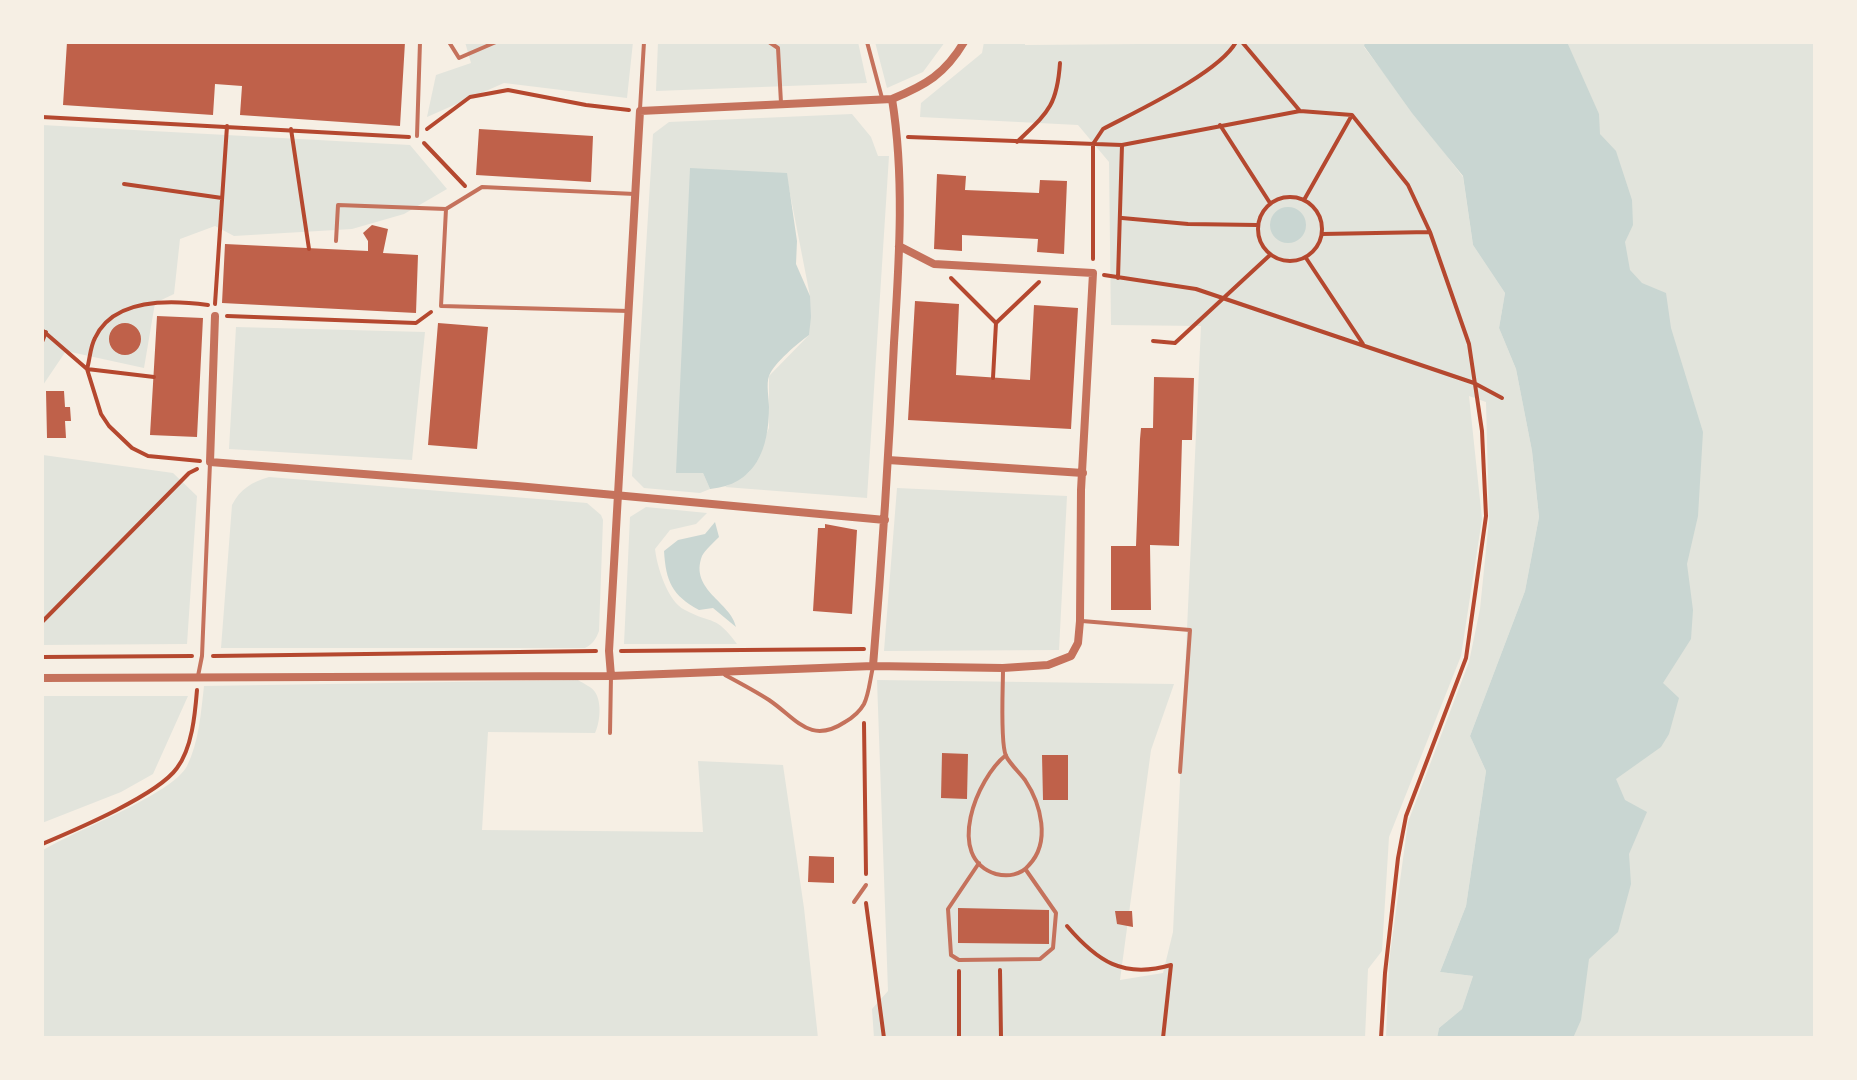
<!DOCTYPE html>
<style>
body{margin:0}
#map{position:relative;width:1857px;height:1080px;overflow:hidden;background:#f6efe4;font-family:"Golos Text",sans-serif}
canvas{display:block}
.frame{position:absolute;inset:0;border:44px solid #f6efe4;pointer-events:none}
</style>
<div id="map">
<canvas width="1857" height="1080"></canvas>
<div class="frame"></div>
</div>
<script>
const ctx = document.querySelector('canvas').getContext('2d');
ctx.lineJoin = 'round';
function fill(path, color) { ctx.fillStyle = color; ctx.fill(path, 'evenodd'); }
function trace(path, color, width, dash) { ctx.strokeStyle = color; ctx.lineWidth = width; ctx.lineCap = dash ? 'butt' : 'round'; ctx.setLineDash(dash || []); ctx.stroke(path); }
const green = new Path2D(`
 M465,42h168l-6,56 -123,-15 -77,34 9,-42 35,-12z
 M658,42h200l9,41 -211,8z
 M875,42h70l-22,30 -36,16z
 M984,42h41v3l340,-3 -1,5 99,130 10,68 32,48 -6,35 17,41 16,82 7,66 -14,74 -55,145 16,35 -20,135 -26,66 33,4 -11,33 -23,19 -2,10h-51l3,-76 19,-140 61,-160 11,-53 9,-89 -3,-118 -17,-6 13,123 -21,137 -72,181 -7,114 -14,18 -3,69h-491l-2,-29 16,-18 -11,-311 297,4 -23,66 -31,230 43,-7 10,-41 28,-606 -90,-1 -2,-163 -31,-37 -158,-8 1,-14 61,-50z
 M1495,42h320v996h-300l74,-237z
 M852,114l19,23 7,19h11l-22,342 -142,-11 24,-15 20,-44v-52l40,-41 1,-39 -24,-123 -109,300h26l7,16 -10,4 -56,-5 -12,-12 21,-342 16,-12z
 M42,125l368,20 37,44 -43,25 -52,15 -118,7 -19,-10 -35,13 -6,55 -19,9 -11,65 -78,-17 -23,34v70l130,18 24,23 -10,148 -145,1z
 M236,327l189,5 -13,128 -183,-11z
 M269,477l318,26 14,12 2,5 -4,111c-3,8 -6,13 -14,17h-364l11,-143c8,-16 20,-23 37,-28z
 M897,488l170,8 -8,154 -175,1z
 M646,507l61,6 -11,11 -26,6 -15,19c2,18 13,53 30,61 28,15 30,4 52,34h-113l6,-127z
 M578,680c6,4 14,7 17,12 7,10 5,31 0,41l-107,-1 -6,98 221,2 -5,-71 85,4 21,143 14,130h-776v-187c31,-20 130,-56 145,-85 12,-24 14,-54 17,-80z
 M42,696h146l-35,78 -32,18 -79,31z`);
const water = new Path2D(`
 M1365,42h202l32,72 1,20 16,17 16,49 1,25 -8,17 5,28 12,13 24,10 5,35 32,104 -5,84 -11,48 6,46 -2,29 -28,44 16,15 -10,36 -8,13 -45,32 9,21 22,12 -18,42 2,30 -13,48 -29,27 -8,61 -8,18h-136l2,-10 23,-19 11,-33 -33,-4 26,-66 20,-135 -16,-35 55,-145 14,-74 -7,-66 -16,-82 -17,-41 6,-35 -32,-48 -10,-69 -51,-63 -48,-67z
 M690,168l97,5 10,68 -1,23 14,32 1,21 -2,18c-11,8 -35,28 -40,41 -3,8 0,23 0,31 0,41 -13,78 -59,82l-7,-16h-27z
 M1270 225a18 18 0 1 1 36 0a18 18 0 1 1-36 0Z
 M715,522l4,15c-5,5 -14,13 -17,19 -13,34 29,46 34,71l-23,-19 -14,2c-27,-15 -33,-28 -35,-59l14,-11 27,-6z`);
const building = new Path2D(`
 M67,42h338l-5,84 -160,-11 2,-29 -27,-2 -2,31 -150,-10z
 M479,129l114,7 -2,46 -115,-7z
 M937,174l29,2 -1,14 74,3 1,-13 27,1 -3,73 -27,-2 1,-13 -76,-4v16l-28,-2z
 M372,225l16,4 -5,24 35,2 -2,58 -194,-10 3,-59 143,7v-10l-5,-8z
 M915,301l44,3 -3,71 74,5 4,-75 44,3 -7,121 -163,-9z
 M157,316l46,2 -6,119 -47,-2z
 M438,323l50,4 -11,122 -49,-4z
 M109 339a16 16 0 1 1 32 0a16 16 0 1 1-32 0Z
 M1154,377l40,1 -2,62h-10l-3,106 -29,-1 1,65h-40v-64h25l4,-107 1,-11h12z
 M46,391h18l1,16h5l1,14h-6l1,17h-19z
 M825,524l32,6 -5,84 -39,-3 5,-83h7z
 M942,753l26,1 -1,45 -26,-1z
 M1042,755h26v45h-25z
 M809,856l25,1v26l-26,-1z
 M958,908l91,2v34l-91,-1z
 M1115,911h17l1,16 -16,-3z`);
const path = new Path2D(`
 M1242,42l58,69
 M1333,42h1
 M42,117l367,20
 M1220,125l50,78
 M291,129l18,120
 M427,129l43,-32 38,-7 78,15 43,5
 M908,137l214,8 178,-34 52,4 56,70 22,47 39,112 13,87 4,85 -20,142 -60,158 -8,42 -13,115 -4,65
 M1017,142c30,-29 40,-35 43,-79
 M424,143l41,43
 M124,184l98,14
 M1258 229a32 32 0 1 1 64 0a32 32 0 1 1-64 0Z
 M1304,200l48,-85
 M1122,218l66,6 69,1
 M1322,234l108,-2
 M1306,258l57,86
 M1093,259v-115l10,-15c34,-18 116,-56 133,-87
 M1104,275l92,14 278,94 28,15
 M951,278l45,45 43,-41
 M1118,278l4,-133
 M215,304l12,-178
 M227,316l189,7 15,-11
 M42,330l45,39 14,45 8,12 23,22 16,8 52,5
 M1153,341l22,2 95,-88
 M42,342l4,-10
 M154,377l-67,-8c3,-10 3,-22 8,-31 19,-41 77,-38 113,-33
 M993,378l3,-55
 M42,622l147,-149 8,-4
 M621,651l243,-2
 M213,656l383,-5
 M42,657l150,-1
 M864,723l2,151
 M42,844c33,-14 116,-49 135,-76 15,-20 18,-53 20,-78
 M866,903l18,135
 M1067,926c30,35 56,53 104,39l-8,73
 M1000,970l1,68
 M959,1038v-67`);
const service = new Path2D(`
 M449,42l10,16 37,-16
 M769,42l9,6 3,55
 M867,42l15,56
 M640,109l4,-67
 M417,136l3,-94
 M446,209l-5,97 188,5
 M336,241l2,-36 108,4 36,-22 153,7
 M1082,621l108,9 -10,142
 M1003,670c0,17 -3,73 3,86 4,8 13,16 19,24 16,24 26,62 4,85 -8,10 -21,12 -33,9 -52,-16 -19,-96 10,-119
 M725,675c15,8 30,16 44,25 28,19 41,45 76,22 7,-4 15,-11 19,-18 5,-10 6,-25 9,-37
 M198,676l4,-20 8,-193
 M610,733l1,-57
 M979,863l-31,46 3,46 8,5 81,-1 13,-11 3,-35 -30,-43
 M854,902l12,-17`);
const minor = new Path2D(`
 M215,316l-5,146 307,24 368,34
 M888,460l195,13
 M873,666c9,-107 16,-215 21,-323 5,-81 11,-164 -2,-244
 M611,676l-2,-25 31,-540 252,-12c34,-14 53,-25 72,-57
 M42,678l569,-2 262,-10 130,2 45,-3 23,-9 7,-13 2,-22 1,-131 12,-217 -159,-9 -35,-18`);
fill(green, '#e2e4dc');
fill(water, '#c9d6d2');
fill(building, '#bf614a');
trace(path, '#b5482f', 4);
trace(service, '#c5725c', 4);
trace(minor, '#c5725c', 8);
</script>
